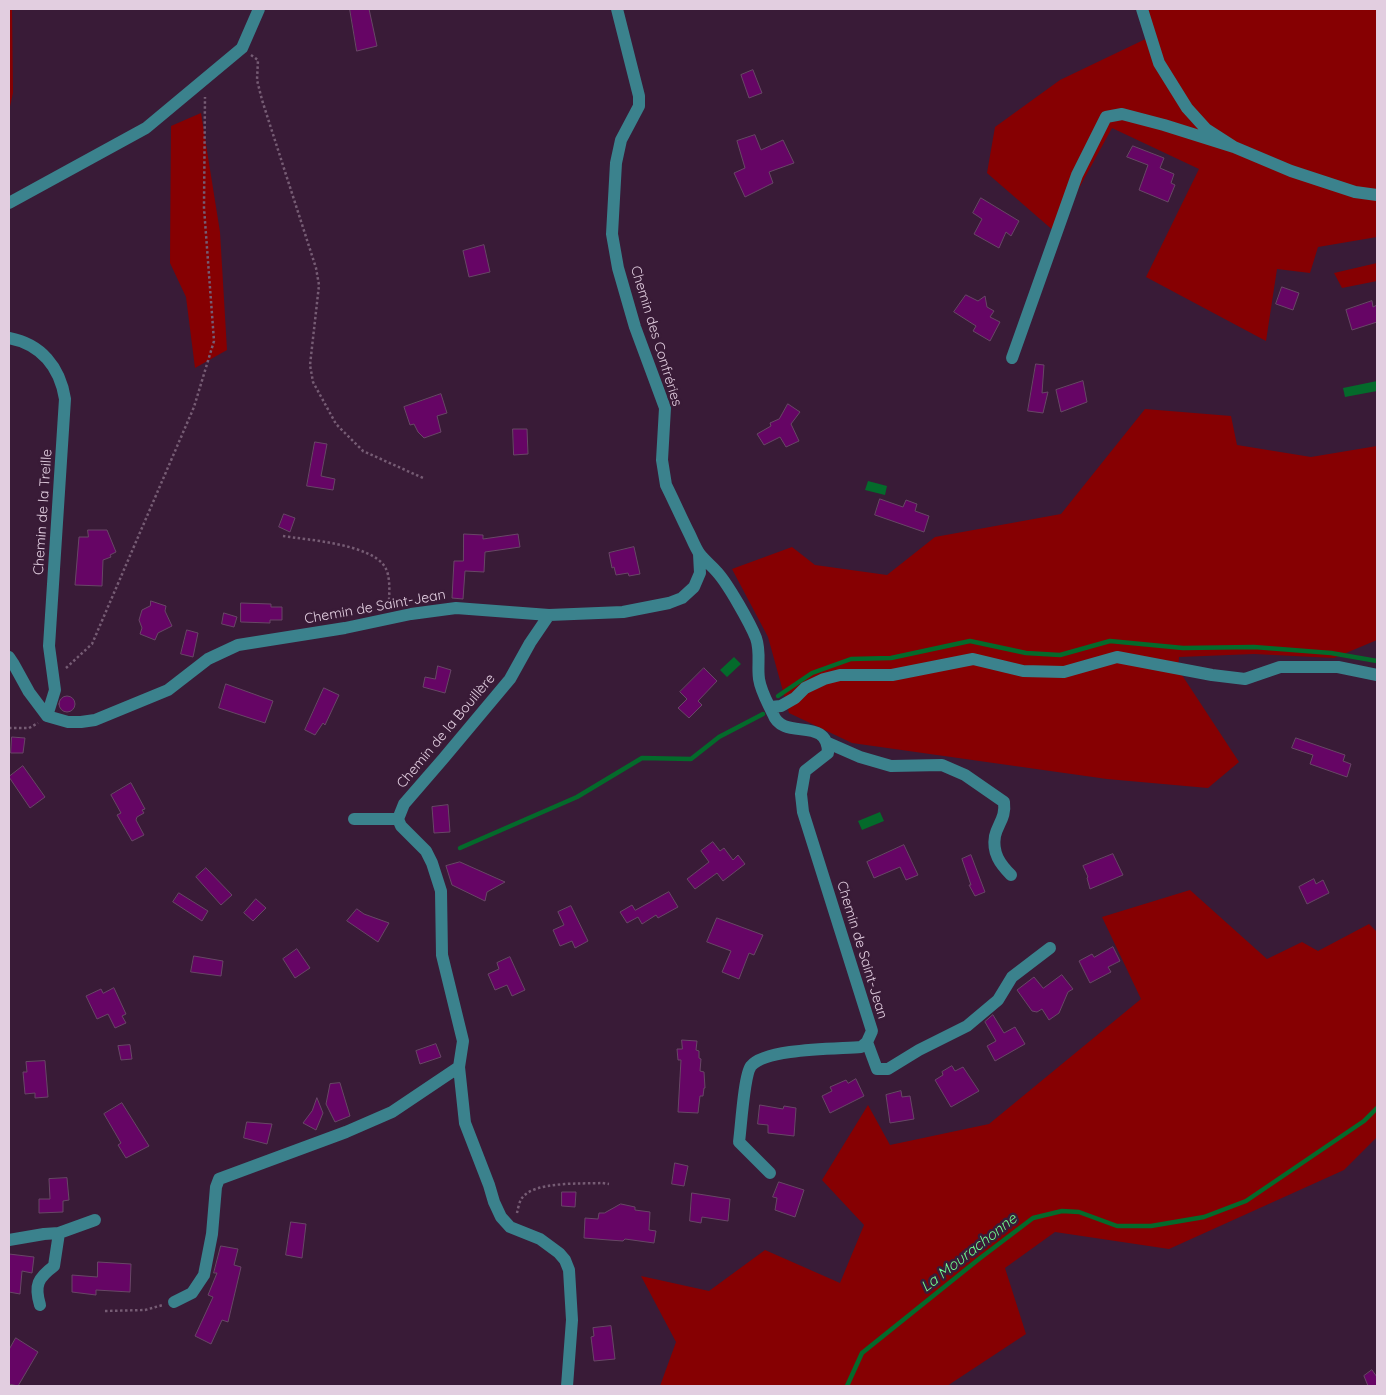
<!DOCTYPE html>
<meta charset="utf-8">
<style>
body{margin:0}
#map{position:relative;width:1386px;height:1395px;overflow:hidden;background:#391b37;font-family:Quicksand,sans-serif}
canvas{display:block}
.frame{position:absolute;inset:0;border:10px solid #e2cee0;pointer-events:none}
</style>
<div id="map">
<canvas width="1386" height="1395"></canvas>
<div class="frame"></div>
</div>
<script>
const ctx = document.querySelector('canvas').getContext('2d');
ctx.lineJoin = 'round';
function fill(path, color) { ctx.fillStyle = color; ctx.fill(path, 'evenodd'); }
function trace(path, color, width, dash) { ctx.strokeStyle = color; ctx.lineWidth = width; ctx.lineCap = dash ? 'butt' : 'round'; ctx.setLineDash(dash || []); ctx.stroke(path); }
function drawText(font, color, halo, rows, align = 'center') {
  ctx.font = font + ' Quicksand,sans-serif'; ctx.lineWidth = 5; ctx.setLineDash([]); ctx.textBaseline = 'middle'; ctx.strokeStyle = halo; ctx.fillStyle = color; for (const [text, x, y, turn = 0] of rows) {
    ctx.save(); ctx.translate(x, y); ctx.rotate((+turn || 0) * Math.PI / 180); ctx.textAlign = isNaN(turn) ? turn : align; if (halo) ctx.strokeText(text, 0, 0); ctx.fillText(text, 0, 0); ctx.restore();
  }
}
const green = new Path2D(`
 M9,9h3l1,84 -4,18z
 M1146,9h231v228l-59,10 -8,26 -33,-4 -11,72 -120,-64 53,-108 -87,-41 -57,104 -68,-59 8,-46 65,-47 96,-46z
 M201,113l19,119 7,118 -32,18 -9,-71 -16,-34 1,-137z
 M1377,263v18l-35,7 -8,-15z
 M1145,409l86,7 6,29 74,12 66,-11v194l-43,18 -80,-4 -75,3 -1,12 61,93 -31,26 -101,-9 -255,-36 -63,-30 -21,-76 -36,-68 60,-22 23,18 72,10 48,-38 126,-23z
 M1190,890l77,69 35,-17 16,9 51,-27 8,8v205l-33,33 -175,79 -114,-17 -50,36 21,66 -79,52h-287l16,-44 -35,-66 68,15 56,-41 75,33 24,-58 -42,-45 46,-75 22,40 99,-21 152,-125 -39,-82z`);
const water = new Path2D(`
 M1377,381v10l-32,6 -2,-9z
 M868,481l19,5 -2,9 -20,-5z
 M734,657l7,7 -14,13 -7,-7z
 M880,812l4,9 -22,9 -4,-9z`);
const stream = new Path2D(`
 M778,696l34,-23 39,-14 40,-1 79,-17 56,12 34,2 50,-14 73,7 71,-1 77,6 46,8
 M460,848l117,-51 65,-39 49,1 28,-22 44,-23
 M847,1386l15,-33 117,-94 54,-41 29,-7 17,1 38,14h34l53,-9 42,-16 118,-80 13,-13`);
const building = new Path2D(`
 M350,9h19l8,37 -20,5z
 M753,70l9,23 -13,5 -8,-23z
 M755,135l6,15 22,-10 11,23 -25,9 4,11 -28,14 -11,-24 11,-5 -8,-27z
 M1133,146l31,12 -4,10 14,6 -3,9 4,2 -7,17 -29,-12 9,-25 -21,-8z
 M981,198l38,23 -8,15 -5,-4 -7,16 -25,-14 8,-15 -9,-6z
 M484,245l6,27 -21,5 -6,-26z
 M1282,287l17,6 -6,17 -17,-6z
 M966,295l12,6 7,-5 2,11 7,4 -4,6 10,5 -10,19 -17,-10 3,-5 -22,-14z
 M1372,301l1,6 4,-2v17l-25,8 -6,-20z
 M1036,364l8,1 -2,28 6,-1 -5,21 -15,-2z
 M1083,381l4,21 -26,10 -5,-22z
 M441,394l6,19 -10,3 4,16 -17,6 -6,-6 -4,-8 -4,1 -6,-18z
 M788,404l12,8 -9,12 8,17 -13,6 -6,-10 -16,8 -7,-11 14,-8 -1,-3 9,-4z
 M513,429h14l1,25 -14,1z
 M315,442l12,2 -6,32 14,3 -2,11 -26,-4z
 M880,499l23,8 3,-7 11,4 -2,7 14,5 -5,16 -49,-17z
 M284,514l11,4 -5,14 -11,-5z
 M88,530h19l9,22 -6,3 1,2 -8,3 -1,26 -27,-1 4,-48h9z
 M464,534l19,1v4l35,-5 2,13 -35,5 -1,20 -19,-1 -2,28 -11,-1 2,-37h9z
 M634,547l6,27 -11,2 -1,-3 -12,2 -2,-8 -2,1 -3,-15z
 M151,601l15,5 -1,5 7,15 -14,7 -3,7 -15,-6 2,-6 -3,-8 3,-10 8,-4z
 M241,603l30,1v3h11v13h-12v3l-29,-1z
 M224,613l13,4 -3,10 -12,-3z
 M187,630l11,3 -5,24 -12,-3z
 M438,666l13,4 -6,23 -22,-6 2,-10 10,2z
 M704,668l13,13 -19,20 4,4 -13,13 -11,-10 9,-9 -7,-7z
 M226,684l47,17 -8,22 -46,-15z
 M324,688l15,7 -14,30 -2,-2 -8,12 -10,-5z
 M59 704a8 8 0 1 1 16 0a8 8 0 1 1-16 0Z
 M12,737l13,1 -2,15h-12z
 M1296,738l49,17 -2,6 8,3 -4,13 -37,-13 3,-9 -21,-7z
 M23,766l22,31 -15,11 -21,-31z
 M131,783l14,26 -3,1 2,3 -7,4 -1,3 8,15 -12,6 -15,-26 4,-2 -10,-18z
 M448,805l2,27 -16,1 -2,-26z
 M713,842l7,9 4,-3 9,12 5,-5 7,9 -22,17 -6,-8 -22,16 -8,-10 22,-17 -8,-11z
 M904,845l14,30 -12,5 -6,-13 -26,11 -7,-16z
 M1113,854l10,21 -33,14 -3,-11 1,-1 -5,-11z
 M971,855l14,37 -10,4 -6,-11h2l-9,-26z
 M460,862l45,20 -18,10 -2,9 -33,-16 -6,-19z
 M206,868l26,27 -11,10 -25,-28z
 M1314,879l2,5 7,-4 6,13 -22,11 -8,-17z
 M669,892l9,15 -20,11 -2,-3 -14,9 -4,-7 -11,6 -7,-11 12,-7 3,5z
 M179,893l29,18 -6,10 -29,-19z
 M256,899l10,9 -13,13 -9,-8z
 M571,906l17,35 -13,7 -3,-7 -12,5 -7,-16 11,-5 -6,-13z
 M357,909l7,5 25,9 -11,19 -31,-21z
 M717,918l46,17 -9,20 -5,-2 -10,26 -17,-7 9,-21 -24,-9z
 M1113,947l7,14 -12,6 3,5 -21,11 -11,-22 13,-7 2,3z
 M297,949l13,19 -15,10 -12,-19z
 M194,956l29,5 -2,15 -30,-4z
 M510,957l15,33 -13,6 -5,-11 -12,5 -7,-16 11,-5 -2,-6z
 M1062,975l11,14 -5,3 -9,21 -10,7 -7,-11 -5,3 -5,-1 -15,-21 17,-13 9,11z
 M114,988l12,26 -4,2 4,7 -11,5 -7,-14 -11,5 -11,-23 15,-7 2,4z
 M993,1015l11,18 11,-6 10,17 -30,17 -8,-15 9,-5 -11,-19z
 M682,1040l15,1 -1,9 3,1v7l2,1 -1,12 4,1 1,16h-1l-1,8h-3l-2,17 -20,-1 3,-52h-3l-1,-11h5z
 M436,1044l5,13 -21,7 -4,-13z
 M130,1045l2,14 -11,1 -3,-14z
 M45,1061l3,36 -13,1v-5l-10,1 -2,-22h4l-1,-10z
 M952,1066l3,5 8,-4 16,24 -28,16 -16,-27 8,-5 -1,-3z
 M856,1079l8,17 -34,17 -8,-17 10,-5 -2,-4 16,-7 2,3z
 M340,1083l10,33 -15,6 -9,-18 4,-20z
 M901,1091l1,6 8,-1 4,23 -24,4 -4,-28z
 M317,1098l6,15 -7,17 -13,-7 9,-12z
 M122,1103l27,43 -23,12 -8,-13 3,-2 -17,-29z
 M760,1105l23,4 1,-3 12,2 -2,28 -26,-3v-8l-10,-1z
 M247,1122l25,2 -5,20 -23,-6z
 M675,1163l13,3 -4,20 -12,-2z
 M67,1178l2,22 -6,1v11l-24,1v-14h11l-1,-20z
 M779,1182l25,8 -9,27 -20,-7 2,-12 -4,-1z
 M562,1192h14l-1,15 -13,-1z
 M692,1193l38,6 -2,22 -26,-4 -1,6 -11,-2z
 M621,1204l14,3v3l15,2 -1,18 7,1 -2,12 -29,-4 -2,2 -14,-1 -25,-2 1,-20 13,1 1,-6h5z
 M291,1222l15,2 -4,34 -16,-3z
 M221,1246l17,3 -4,16 7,2 -13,55 -6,-2 -11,24 -16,-8 18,-39 -5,-2 9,-22h-3z
 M9,1254l25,3 -2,16 -10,-2 -2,23 -11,-2z
 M98,1262l33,2 -1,28 -34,-2v5l-24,-3v-17l25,2z
 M611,1326l4,33 -21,2 -3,-24 3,-1 -1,-8z
 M16,1338l22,14 -20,34 -9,-2v-34z
 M1372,1370l5,7v9h-9l-4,-10z`);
const path = new Path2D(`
 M251,55l7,5 -1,20 5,20 54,168 3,17 -9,80 3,17 23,42 27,27 60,27
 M283,536c25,4 88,8 102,31 6,10 4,26 4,38
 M66,668l26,-24 102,-237 20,-66 -10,-133 1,-111
 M9,728h20l9,-5
 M517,1213c1,-4 2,-11 5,-15 12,-17 60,-14 80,-15l7,1
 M105,1311l40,-1 18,-5`);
const minor = new Path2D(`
 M617,9l22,87v10l-18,34 -5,23 -4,71 6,34 17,59 30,81 -3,52 4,25c8,16 15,32 23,48 3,6 6,14 10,20 5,7 13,13 18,19 11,12 33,51 39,66 5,14 1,27 3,41 2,13 9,24 14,35 10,28 55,1 55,39l-23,18 -4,23 2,18 69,219 -5,11 -6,5c-24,2 -95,1 -110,19 -7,9 -10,62 -12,76l31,31
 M1142,9l17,54 28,45 19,21 28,18 57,24 64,21 22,3
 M9,203l137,-75 96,-80 17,-39
 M9,338c32,6 51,29 56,61l-16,247 6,44 -8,26
 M1012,358l65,-183 29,-58 16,-3 42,11 70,22
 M549,615l-19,28 -20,36 -67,80 -39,45 -6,15 3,7 25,25 6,12 9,28 1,64 21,86 -4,26 6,56 24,62 5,17 7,15 9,10 30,12 19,14 6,7 4,10 3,50 -5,66
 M9,657l4,6 16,29 18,24
 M771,707l10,-1 14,-8 10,-10 19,-9 16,-4h52l81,-16 50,12 41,1 53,-15 95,18 33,4 35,-12h58l39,8
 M47,716l21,6h13l14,-2 73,-30 40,-31 30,-14 107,-17 66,-14 45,-6 93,7 74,-3 46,-9 13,-5 12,-11 6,-14 -1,-19
 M828,743l32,14 31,9 51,-1 23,10 39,27c2,16 -6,21 -9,34 -3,17 5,28 16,39
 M354,819h44
 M867,1042l10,27h11l31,-19 48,-24 31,-26 14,-23 38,-29
 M9,1240l35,-6 15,-1 36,-13
 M174,1302l18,-9 12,-18 8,-41 4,-47 3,-8 127,-47 46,-20 67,-45
 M40,1305c-6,-20 -2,-27 14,-39l5,-33`);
const streetNames = [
 ["Chemin des Confréries",656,336,73],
 ["Chemin de la Treille",43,512,-86],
 ["Chemin de Saint-Jean",375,607,-10],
 ["Chemin de la Bouillère",446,731,-50],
 ["Chemin de Saint-Jean",862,950,73]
];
const waterNames = [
 ["La Mourachonne",969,1253,-38]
];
fill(green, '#860002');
fill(water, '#046a2b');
trace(stream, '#046a2b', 4.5);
fill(building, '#660565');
trace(building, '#684766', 1);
trace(path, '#765c74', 2.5, [2.5, 2.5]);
trace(minor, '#3b828d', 12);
drawText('14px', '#e2cee0', '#391b37', streetNames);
drawText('italic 15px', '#6ffb90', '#391b37', waterNames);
</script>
